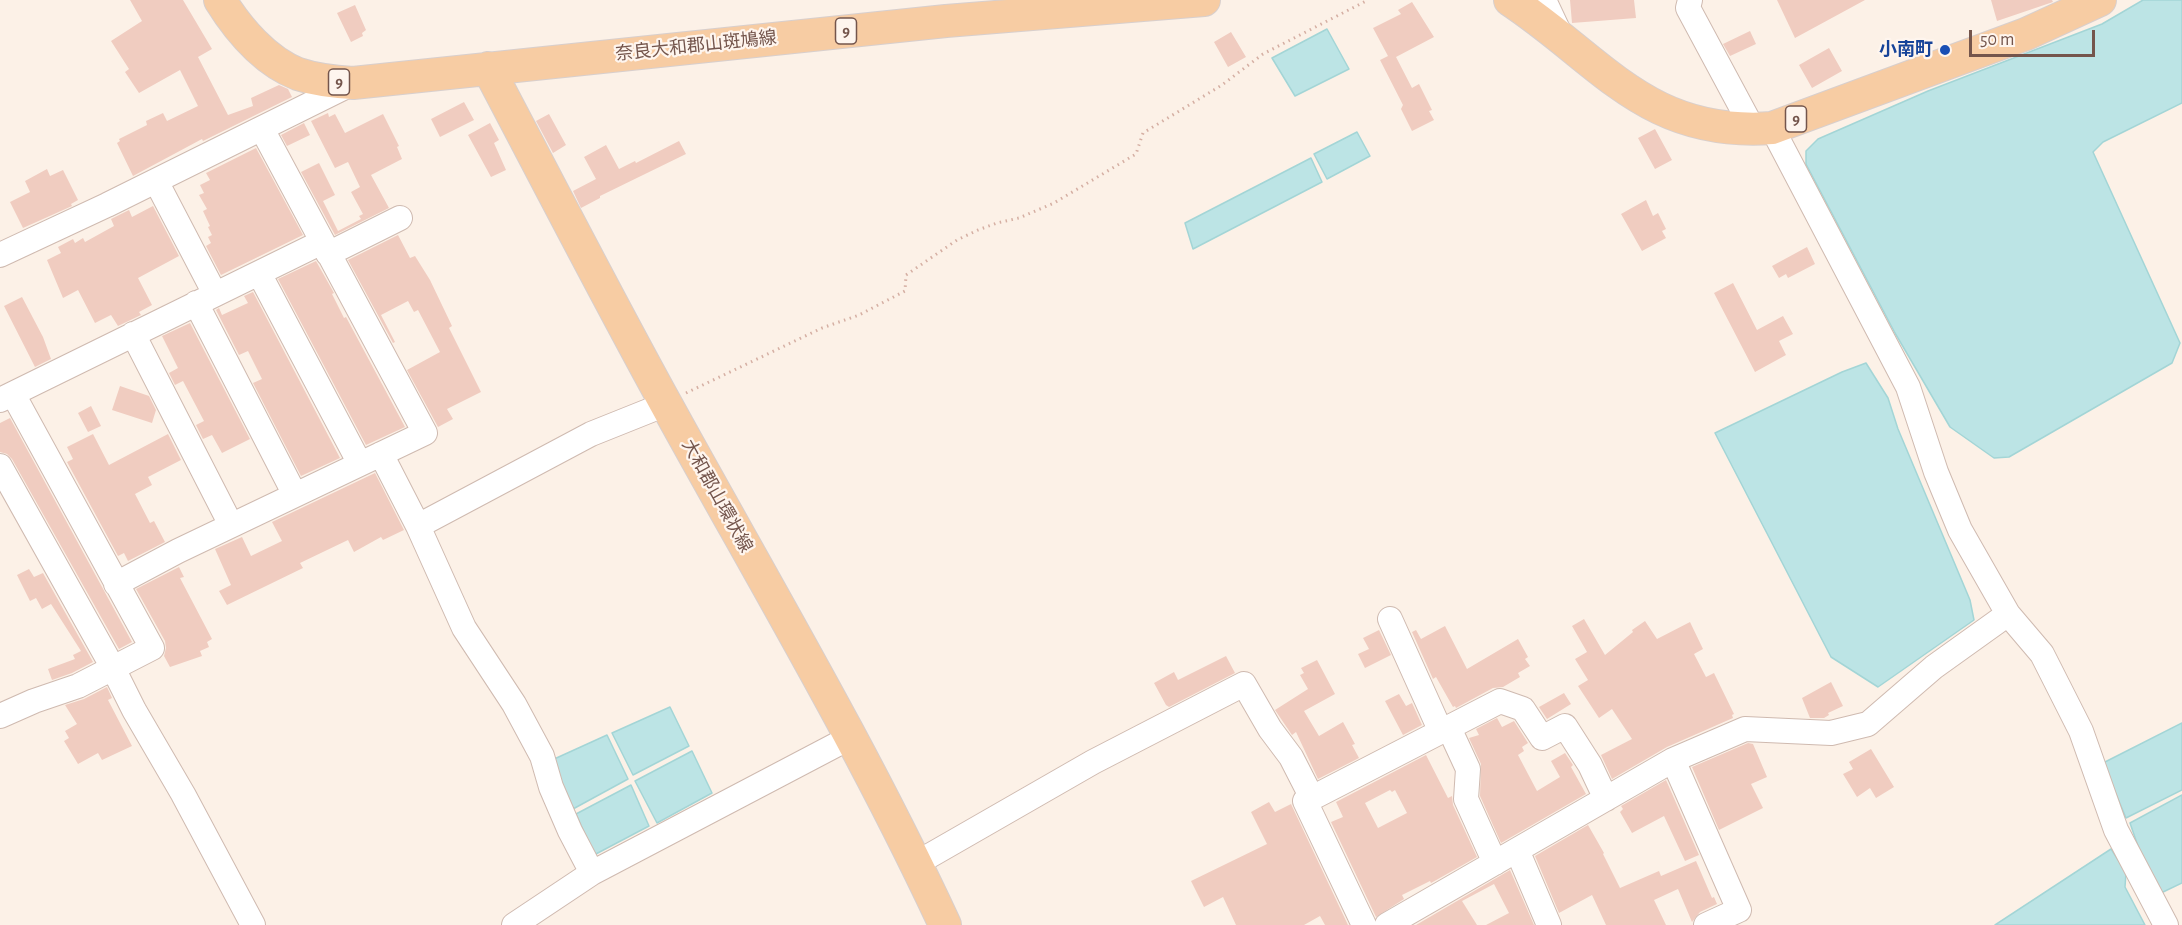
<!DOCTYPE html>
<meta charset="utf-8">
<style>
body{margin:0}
#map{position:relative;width:2182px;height:925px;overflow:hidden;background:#fcf1e7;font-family:"Alegreya Sans",sans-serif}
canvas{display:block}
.scale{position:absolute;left:1969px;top:30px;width:126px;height:27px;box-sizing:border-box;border:3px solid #74554c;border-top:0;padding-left:8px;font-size:18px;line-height:21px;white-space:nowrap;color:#74554c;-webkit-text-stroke:4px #fef5ee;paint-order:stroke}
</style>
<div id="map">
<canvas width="2182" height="925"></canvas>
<div class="scale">50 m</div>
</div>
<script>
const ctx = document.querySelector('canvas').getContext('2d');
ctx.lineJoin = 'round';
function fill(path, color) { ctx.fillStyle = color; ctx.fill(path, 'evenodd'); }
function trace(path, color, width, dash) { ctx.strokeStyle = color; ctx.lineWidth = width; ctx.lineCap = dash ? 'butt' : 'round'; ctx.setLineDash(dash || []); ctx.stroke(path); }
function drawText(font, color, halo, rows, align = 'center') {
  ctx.font = font + ' "Alegreya Sans","Noto Sans JP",sans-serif'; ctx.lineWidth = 4.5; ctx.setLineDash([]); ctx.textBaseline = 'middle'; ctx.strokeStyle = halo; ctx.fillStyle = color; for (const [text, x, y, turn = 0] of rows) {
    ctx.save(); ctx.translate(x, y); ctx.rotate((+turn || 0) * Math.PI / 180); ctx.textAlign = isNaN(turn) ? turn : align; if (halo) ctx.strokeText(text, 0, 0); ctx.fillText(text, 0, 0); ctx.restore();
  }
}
const water = new Path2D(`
 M2143,0h39v103l-79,39 -10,10 87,191 -8,20 -163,94 -15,1 -44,-31 -55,-94 -89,-169v-13l12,-12 110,-48 174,-67z
 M1327,29l22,40 -54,27 -23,-38z
 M1357,132l13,24 -43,23 -13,-25z
 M1311,158l11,24 -129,67 -8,-26z
 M1866,363l22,35 10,31 72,171 4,20 -96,67 -47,-30 -116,-224 127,-61z
 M670,707l19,39 -56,29 -21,-42z
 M2182,723v67l-56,28 -23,-55z
 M607,735l21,44 -55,30 -21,-49z
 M692,751l20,42 -55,30 -22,-42z
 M631,785l18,41 -55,29 -18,-41z
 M2182,795v88l-21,10 -22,-44 -9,-26z
 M2111,849l15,23 -1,15 20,38h-150z`);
const building = new Path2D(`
 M130,0h53l29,49 -14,8 30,58 25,-9 -2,-8 28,-13 9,4 4,8 -89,44 -1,-2 -69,37 -16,-33 3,-2 -1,-2 28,-14 -1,-4 17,-8 4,8 31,-15 -18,-36 -41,23 -14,-21 4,-3 -18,-28 31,-20z
 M1570,0h64l2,18 -64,5z
 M1777,0h88l-70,38z
 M1991,0h61l1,2 -56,19z
 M1412,2l22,35 -38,20 16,31 7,-4 13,26 -3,1 5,9 -22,11 -11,-22 2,-4 -23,-45 8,-4 -15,-28 28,-14 -3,-4z
 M355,5l11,25 -4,3 1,3 -12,6 -14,-29z
 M1750,31l6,13 -26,12 -7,-12z
 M1231,32l15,25 -18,10 -14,-25z
 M1829,48l13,23 -30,17 -13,-23z
 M464,102l10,18 -34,17 -9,-18z
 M328,113l1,4 6,-3 10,19 38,-19 16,32 -2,1 5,12 -31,16 18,33 -54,27 -34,-63 18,-9 16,32 -12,6 15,30 23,-12 -2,-3 4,-2 -12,-22 9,-5 -12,-25 -13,6 -24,-47z
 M549,114l17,31 -13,8 -17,-32z
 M304,123l6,12 -23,11 -6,-11z
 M490,123l9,17 -5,3 12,27 -15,7 -23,-42z
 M1655,129l17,31 -17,9 -17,-31z
 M679,141l7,13 -86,42v2l-19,10 -8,-17 23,-12 -12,-22 22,-12 13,24 16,-8 1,2z
 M256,148l47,87 -82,40 -15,-29 5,-3 -3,-6 4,-2 -4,-8 2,-1 -7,-15 4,-2 -8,-14 5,-2 -4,-8 10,-5 -4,-7z
 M47,169l3,7 13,-6 15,30 -7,4 1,2 -49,22 -13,-26 20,-10 -5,-11z
 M1646,200l7,16 5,-3 8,16 -4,2 4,7 -24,13 -21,-37z
 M153,206l26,50 -41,22 14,27 -13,7 2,3 -23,11 -7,-11 -16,8 -17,-33 -15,8 -16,-38 14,-7 -3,-6 15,-8 2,4 8,-5 2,4 29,-16 -3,-7 18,-9 3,7z
 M398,235l12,23 5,-2 15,24 22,46 -3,2 32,64 -34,17 6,10 -15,8 -31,-57 33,-18 -22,-42 -4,2 -6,-11 -27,14 14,27 -2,1 -45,-83z
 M1807,247l8,17 -27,14 -2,-4 -7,4 -7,-12z
 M316,261l18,32 -2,1 12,24 2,-1 59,110 -39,18 -88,-166z
 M1733,283l24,47 26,-14 10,18 -14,7 7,14 -31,17 -41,-79z
 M253,292l87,166 -39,18 -48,-93 9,-4 -14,-28 -9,4 -23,-45 3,-2 3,7 26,-12 -4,-7z
 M22,297l21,40 8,22 -16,8 -31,-61z
 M190,323l60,116 -28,14 -10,-18 -9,4 -7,-14 8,-4 -21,-40 -8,4 -6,-12 9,-5 -16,-32z
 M120,386l29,10 7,14 -4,13 -40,-13z
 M91,406l10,20 -13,6 -10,-19z
 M10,418l122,224 -13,7 -107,-190 -5,-5 -7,-2v-29z
 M93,434l16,31 59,-31 13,26 -33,17 4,8 -17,9 15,29 4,-2 11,21 -37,19 -4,-8 -6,3 -51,-94 6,-3 -6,-12z
 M375,473l29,57 -21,10 -2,-3 -27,15 -6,-12 -48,23 3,5 -76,37 -8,-14 12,-6 -16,-36 27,-12 9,19 31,-15 -10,-19z
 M179,567l5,10 -4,1 32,61 -5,3 2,5 -9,4 2,5 -32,11 -6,-11 2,-8 -1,-7 -29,-52z
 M29,569l5,8 9,-4 50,89 -21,11 -20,7 -4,-11 27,-10 -2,-4 8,-4 -30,-47 -9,5 -6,-11 -6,3 -13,-26z
 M1584,619l21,36 28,-23 -1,-2 13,-9 12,18 33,-17 13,27 -9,5 12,23 8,-4 20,41 -2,1 1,3 -66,29 -55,32 -11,-24 31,-16 -20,-30 -13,9 -21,-32 10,-6 -13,-21 12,-7 -15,-26z
 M1445,626l22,43 51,-30 10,18 -3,2 5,7 -12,7 2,4 -17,10 -10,1 -37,20 -1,-2 -2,1 -17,-30 -3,2 -21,-47 4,-2 5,9z
 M1379,630l12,25 -26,13 -7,-14 11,-5 -6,-11z
 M1226,656l9,17 -66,34 -3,-2 -12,-22 20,-11 4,8z
 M1317,660l18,34 -31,17 15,25 24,-14 12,22 -3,1 7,13 -41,21 -22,-47 -4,3 -17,-25 33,-21 -8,-14 4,-2 -3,-5z
 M1831,682l12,24 -15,7 1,2 -5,3h-14l-8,-20z
 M107,687l5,11 -4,2 24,46 -30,14 -4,-7 -20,11 -14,-23 5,-3 -4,-7 12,-7 -12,-19 19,-6z
 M1564,693l7,11 -24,15 -8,-12z
 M1399,694l7,12 6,-3 10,22 -19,10 -18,-34z
 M1497,718l5,9 12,-6 14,22 -6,4 2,4 -6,4 19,36 23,-14 -9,-16 14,-8 8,12 -2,2 15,27 -85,49 -21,-47 1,-32 -12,-26 10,-3 -3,-6z
 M1748,743l5,1 14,33 -16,7 12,24 -44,22 -27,-63z
 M1871,749l23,38 -18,11 -6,-10 -13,9 -14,-23 10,-5 -4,-7z
 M1426,755l22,43 4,-2 1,9 24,52 -46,26 -1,-2 -28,14 2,4 -28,18 -45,-95 12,-5 -7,-15zM1390,790l2,2 3,-2 12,23 -29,15 -13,-25z
 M1666,780l33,75 -14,6 -21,-45 -32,17 -12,-21 3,-3 -2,-3z
 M1269,802l6,10 16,-8 57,121h-23l-5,-9 -16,9h-68l-13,-28 -19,10 -13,-26 76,-37 -16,-32z
 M1588,825l16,28 -1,1 17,34 39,-17 2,5 35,-15 16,37 2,-1 3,7 -17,8 -8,10 -14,-33 -24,11 12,25h-60l-14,-30 -33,18 -24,-57z
 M1510,870l24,55h-48l23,-12 -15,-29 -32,17 15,24h-61z`);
const path = new Path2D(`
 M686,393l136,-65 37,-13 46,-24 1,-16 51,-35 21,-10 19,-7 22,-5 35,-15 82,-49 7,-21 79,-48 41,-31 105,-54`);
const minor = new Path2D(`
 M1544,0l17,36
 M1690,0l-2,8 65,121
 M1772,128l136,259 28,85 24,58 48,84 34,40 39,77 35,99 50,95
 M156,181l59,113
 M328,254l72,-36
 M0,255l107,-50 246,-122
 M259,273l101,191
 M196,303l99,192
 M133,334l98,191
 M0,400l322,-158
 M381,454l37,72 46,102 50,76 28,52 9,31 19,44 22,42
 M0,466l113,202 21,42 49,84 70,131
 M418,526l173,-92 75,-30
 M116,584l62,-33 247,-118 -163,-304
 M1390,619l51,113
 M0,716l34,-15 44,-15 74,-38 -139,-254
 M1449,728l19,41 -2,30 29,64
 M1673,760l66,150 -33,15
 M1312,798l-7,3 59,124
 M1517,850l32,75
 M917,863l176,-101 151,-78 26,45 21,28 21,41 188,-97 23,8 19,29 23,-12 25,39 16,34
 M514,925l78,-52 259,-136
 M1387,925l286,-165 72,-31 86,4 37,-9 66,-57 74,-53`);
const major = new Path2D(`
 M220,0c18,29 45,61 78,74 18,6 37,8 55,9l593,-62 258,-21
 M1510,0c92,61 137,137 262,128l254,-94 74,-34
 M488,68c59,112 117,225 178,336 95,173 196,342 279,521`);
const markers = [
 [1945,50,6,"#1a4fb4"]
];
const shields = [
 [846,31,21],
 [339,82,21],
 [1796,119,21]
];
const shieldNames = [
 ["9",846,31],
 ["9",339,82],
 ["9",1796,119]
];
const streetNames = [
 ["奈良大和郡山斑鳩線",696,46,-6],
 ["大和郡山環状線",717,496,61]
];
const transitNames = [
 ["小南町",1933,50]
];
fill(water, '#bce4e5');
trace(water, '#a3d5d6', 1.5);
fill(building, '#f0ccc0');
trace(minor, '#cfbab0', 26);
trace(major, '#d8cfcd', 34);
trace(path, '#d5afa3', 3, [1.5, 4.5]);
trace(minor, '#fff', 24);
trace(major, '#f7cca3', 32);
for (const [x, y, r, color] of markers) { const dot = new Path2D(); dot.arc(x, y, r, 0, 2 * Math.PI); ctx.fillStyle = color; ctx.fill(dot); trace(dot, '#fef5ee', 2); }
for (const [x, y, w] of shields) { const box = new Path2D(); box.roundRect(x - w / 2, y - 13, w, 26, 4.5); ctx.fillStyle = '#fef5ee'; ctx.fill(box); trace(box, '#74554c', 1.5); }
drawText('bold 16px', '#74554c', null, shieldNames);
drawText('18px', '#74554c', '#fef5ee', streetNames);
drawText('bold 18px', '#164399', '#fef5ee', transitNames, 'right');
</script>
